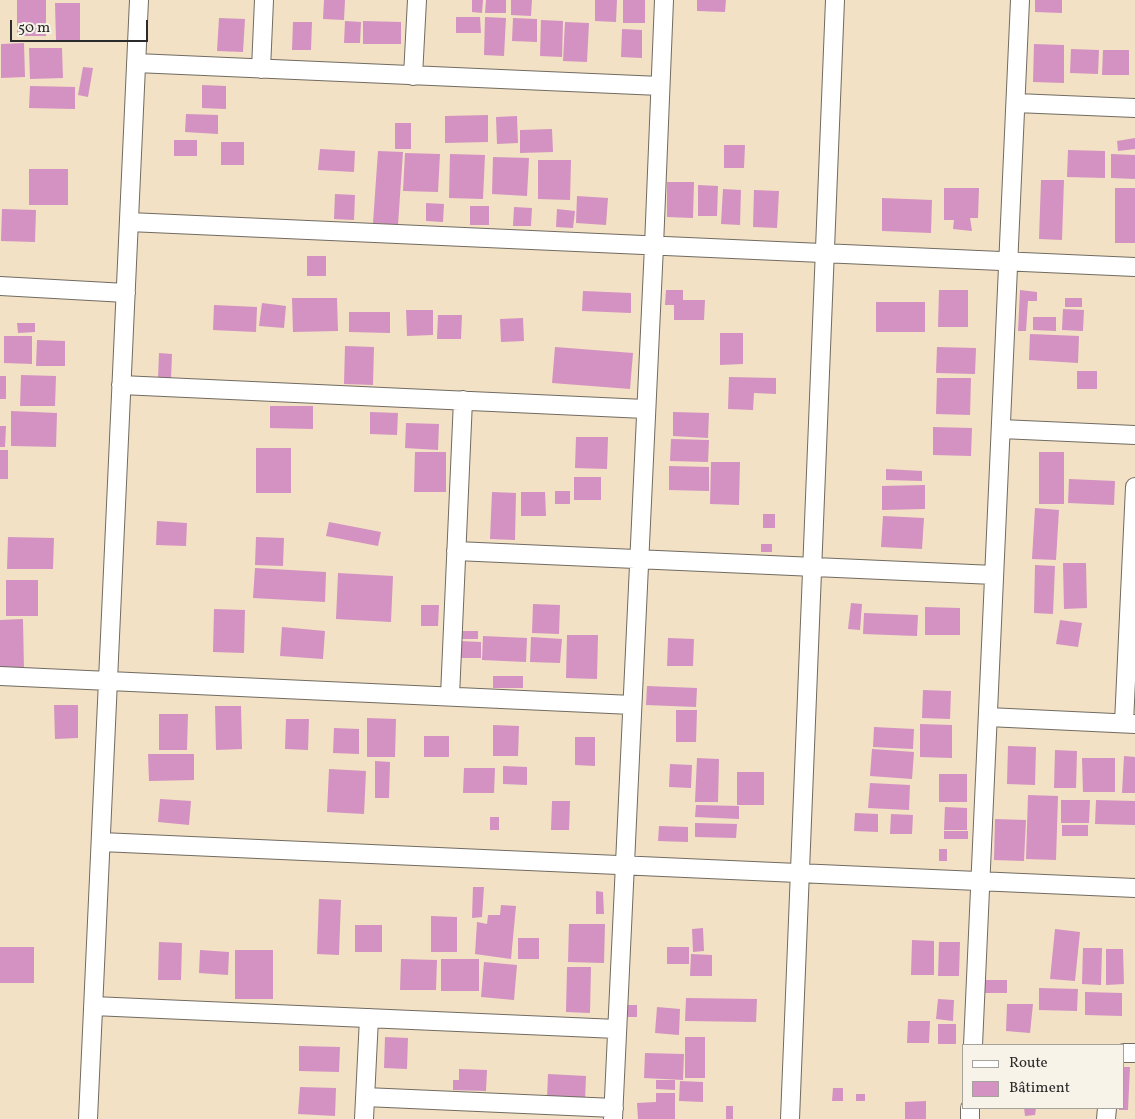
<!DOCTYPE html>
<meta charset="utf-8">
<style>
body{margin:0}
#map{position:relative;width:1135px;height:1119px;overflow:hidden;background:#f2e1c5;font-family:Vollkorn,serif}
canvas{display:block}
.legend{position:absolute;left:962px;top:1044px;width:162px;height:65px;box-sizing:border-box;background:#f7f3e8;border:1px solid #a5a39c;margin:0;padding:6px 9px;list-style:none;font-size:15px;color:#2b2b2b}
.legend li{display:flex;align-items:center;gap:10px;height:25px}
.legend b{width:25px;border:1px solid #a5a39c}
.scale{position:absolute;left:10px;top:20px;width:138px;height:22px;box-sizing:border-box;border:2px solid #2b2b2b;border-top:0;padding-left:6px;font-size:15px;line-height:18px;white-space:nowrap;color:#2b2b2b;-webkit-text-stroke:4px #f7f3e8;paint-order:stroke}
</style>
<div id="map">
<canvas width="1135" height="1119"></canvas>
<ul class="legend">
<li><b style="height:6px;background:#fff"></b>Route</li>
<li><b style="height:14px;background:#d392c1"></b>Bâtiment</li>
</ul>
<div class="scale">50 m</div>
</div>
<script>
const ctx = document.querySelector('canvas').getContext('2d');
ctx.lineJoin = 'round';
function fill(path, color) { ctx.fillStyle = color; ctx.fill(path, 'evenodd'); }
function trace(path, color, width, dash) { ctx.strokeStyle = color; ctx.lineWidth = width; ctx.lineCap = dash ? 'butt' : 'round'; ctx.setLineDash(dash || []); ctx.stroke(path); }
const building = new Path2D(`
 M17,0h29v36h-29z
 M324,0h21l-1,20 -21,-1z
 M472,0h11l-1,13 -10,-1z
 M486,0h20v13h-21z
 M511,0h21l-1,16 -20,-1z
 M595,0h22l-1,22 -21,-1z
 M623,0h22v23h-22z
 M697,0h29l-1,12 -28,-1z
 M1035,0h27v13l-27,-1z
 M55,3h25v37h-24z
 M456,17h24l1,16h-25z
 M485,17l21,1 -2,38 -20,-1z
 M219,18l26,1 -2,33 -26,-1z
 M513,18l24,1v23l-25,-1z
 M541,20l22,1 -1,36 -22,-1z
 M345,21l16,1 -1,21h-16z
 M363,21l38,1v22h-38z
 M293,22h19l-1,28h-19z
 M565,22l24,1 -2,39 -24,-1z
 M622,29l20,1v28l-21,-1z
 M24,43l1,34 -24,1v-34z
 M1034,44l30,1v38l-31,-1z
 M29,48h33l1,30 -33,1z
 M1071,49l28,1 -1,24 -28,-1z
 M1103,50h26v25h-27z
 M83,67l10,1 -5,29 -10,-2z
 M202,85l24,1v23l-24,-1z
 M30,86l45,1v22l-46,-1z
 M186,114l32,1v19l-33,-2z
 M488,115v27l-43,1v-27z
 M517,116l1,27 -21,1 -1,-27z
 M395,123h16v26h-16z
 M552,129l1,23 -33,1v-23z
 M1135,138v11l-17,2 -1,-10z
 M174,140h23v16h-23z
 M221,142h23v23h-23z
 M724,145h21l-1,23h-20z
 M320,149l35,2 -1,21 -36,-2z
 M1068,150l37,1v27l-38,-1z
 M378,151l25,1 -5,73 -25,-2z
 M405,153l35,1 -2,38 -35,-1z
 M450,154l35,1 -2,44 -34,-1z
 M1111,154l24,1v24l-24,-1z
 M493,157l36,1 -2,38 -35,-2z
 M538,160h33l-1,40 -32,-1z
 M29,169h39v36h-39z
 M1041,180h23l-2,60 -23,-1z
 M667,182h27l-1,36 -26,-1z
 M698,185l20,1 -1,30h-19z
 M944,188h35l-1,30h-8l2,13 -19,-2 1,-9h-10z
 M1115,188h20v55h-20z
 M723,189l18,1 -1,35 -19,-1z
 M754,190l25,1 -2,37 -24,-1z
 M335,194l20,1 -1,25 -20,-1z
 M577,196l31,2 -2,27 -30,-2z
 M882,198l50,2 -1,33 -49,-2z
 M426,203l18,1 -1,18 -17,-1z
 M470,206h19v19h-19z
 M514,207l18,1 -1,18h-18z
 M2,209l34,1 -1,32 -34,-1z
 M557,209l18,2 -2,17 -17,-1z
 M307,256h19v20h-19z
 M666,290h17v10h22l-1,20h-30v-15h-9z
 M939,290h29v37h-30z
 M1020,290l17,2v9h-9l-2,30h-8z
 M583,291l48,2v20l-49,-2z
 M292,298h45l1,33 -45,1z
 M1065,298h17v9h-17z
 M876,302h49v30h-49z
 M262,303l24,3 -2,22 -25,-2z
 M214,305l43,2 -1,25 -43,-2z
 M1063,309l21,1 -1,21 -21,-1z
 M406,310h27v25l-26,1z
 M349,312h41v21l-41,-1z
 M438,315h24l-1,24h-24z
 M1033,317h23v14l-23,-1z
 M523,318l1,23 -23,1 -1,-23z
 M17,323h18v9l-17,1z
 M720,333h23v31l-23,1z
 M1030,334l49,2 -1,27 -49,-3z
 M4,336h28v28l-28,-1z
 M37,340l28,1v25h-29z
 M345,346l29,1 -1,38 -29,-1z
 M555,347l78,6 -3,36 -78,-6z
 M937,347l39,1 -1,26 -39,-1z
 M159,353l13,1 -1,26 -13,-1z
 M1077,371h20v18h-20z
 M21,375l35,1 -1,30h-35z
 M0,376h6v23h-6z
 M729,377l47,1v16l-22,-1 -1,17 -25,-1z
 M937,378h34l-1,37 -34,-1z
 M270,406h43v23l-43,-1z
 M11,411l46,2 -1,34 -45,-1z
 M370,412l28,1 -1,22 -27,-1z
 M673,412l36,1 -1,25 -35,-2z
 M406,423l33,1 -1,26 -33,-2z
 M0,426h6l-1,21h-5z
 M933,427l39,1 -1,28 -38,-1z
 M576,437h32l-1,32 -32,-1z
 M671,439l38,1 -1,22 -38,-1z
 M256,448h35v45h-35z
 M0,450h8v29h-8z
 M415,452h31v40h-32z
 M1039,452h25v52h-25z
 M711,462h29l-1,43 -29,-1z
 M669,466l40,1v24l-40,-1z
 M886,469l36,2v10l-36,-1z
 M574,477h27v23h-27z
 M1069,479l46,2 -1,24 -46,-2z
 M925,485v24l-43,1v-24z
 M555,491h15v13h-15z
 M492,492l24,1 -1,47 -25,-1z
 M521,492h24l1,24h-25z
 M1035,508l24,2 -3,50 -24,-1z
 M763,514h12v14h-12z
 M883,516l41,2 -2,31 -41,-2z
 M157,521l30,2 -1,23 -30,-1z
 M329,522l52,10 -3,14 -52,-10z
 M8,537l46,1 -1,31h-46z
 M256,537l28,1 -1,28 -28,-1z
 M761,544h11v8h-11z
 M1063,563h23l1,45 -23,1z
 M1035,565l20,1 -2,48 -19,-1z
 M255,568l71,4 -1,30 -72,-4z
 M338,573l55,3 -2,46 -55,-3z
 M6,580h32v36h-32z
 M851,603l11,1 -2,26 -12,-1z
 M533,604l27,1 -1,29 -27,-1z
 M421,605h18l-1,21h-17z
 M925,607l35,1v27h-35z
 M214,609l31,1 -1,43 -31,-1z
 M864,613l54,2 -1,21 -54,-2z
 M23,619l1,51h-24v-50z
 M1060,620l22,3 -4,24 -22,-3z
 M282,627l43,4 -2,28 -43,-3z
 M462,631h16v8h-16z
 M567,635h31l-1,44 -31,-1z
 M483,636l44,2 -1,24 -44,-2z
 M531,637l31,2 -2,24 -30,-1z
 M668,638l26,1 -1,27h-26z
 M459,641l22,1v16h-22z
 M493,676h30v12h-30z
 M647,686l50,2 -1,19 -50,-2z
 M923,690l28,1 -1,28 -28,-1z
 M54,705h24v33l-23,1z
 M215,706h26l1,43 -26,1z
 M676,710h21l-1,32h-20z
 M159,714h29l-1,36h-28z
 M367,718l29,1 -1,38h-28z
 M286,719h23l-1,31 -23,-1z
 M920,724l32,1v33l-32,-1z
 M493,725l26,1 -1,30h-25z
 M874,727l40,2 -1,20 -40,-2z
 M334,728l25,1v25l-26,-1z
 M424,736h25v21h-25z
 M575,737h20v29l-20,-1z
 M1008,746l28,1 -1,38 -28,-1z
 M872,749l42,3 -2,27 -42,-3z
 M1055,750l22,1 -1,37h-22z
 M148,754h46v26l-45,1z
 M1124,756l11,1v36h-13z
 M697,758l22,1 -1,43h-23z
 M1082,758h33v34h-32z
 M375,761l15,1 -1,36h-14z
 M670,764l22,1 -1,23 -22,-1z
 M503,766l24,1v18l-24,-1z
 M464,768h31l-1,25h-31z
 M329,769l37,2 -2,43 -37,-2z
 M737,772h27v33h-27z
 M939,774h28v28h-28z
 M870,783l40,2 -1,25 -41,-2z
 M1028,795l30,1 -2,64 -30,-1z
 M160,799l31,2 -2,24 -31,-3z
 M1061,800h29l-1,23h-28z
 M1096,800l39,1v24l-40,-1z
 M552,801h18l-1,29h-18z
 M696,805l43,1v13l-44,-2z
 M945,807l22,1v22h-23z
 M855,813l23,1v18l-24,-1z
 M891,814l22,1 -1,19h-22z
 M490,817h9v13h-9z
 M995,819l31,1 -2,41 -30,-1z
 M695,823l42,1 -1,14 -41,-1z
 M1062,825h26v11h-26z
 M659,826l29,1v15l-30,-1z
 M944,831h24v8h-24z
 M939,849h8v12h-8z
 M473,887h11l-2,30 -10,1z
 M596,891l7,1 1,22h-8z
 M319,899l22,1 -2,55 -22,-1z
 M501,905l15,1 -5,53 -36,-5 2,-32 10,2 1,-9h12z
 M431,916l26,1v35h-26z
 M569,924h36l-1,39 -36,-1z
 M355,925h27v27h-27z
 M703,928l1,23 -11,1 -1,-23z
 M1055,929l25,3 -5,49 -25,-2z
 M518,938h21v21h-21z
 M912,940l22,1v34h-23z
 M159,942l23,1 -1,37h-23z
 M939,942h21l-1,34h-21z
 M0,947h34v36h-34z
 M667,947h22v17h-22z
 M1083,948h19l-1,37 -19,-1z
 M1106,949h17l1,35 -18,1z
 M200,950l29,2 -1,23 -29,-2z
 M235,950h38v49h-38z
 M691,954l21,1v21h-22z
 M401,959l36,1 -1,30h-36z
 M441,959h38v32h-38z
 M484,962l33,3 -3,35 -33,-3z
 M567,967h24l-1,46 -24,-1z
 M985,980h22v13h-22z
 M1039,988l39,1 -1,22 -38,-1z
 M1085,992l37,1v23l-37,-1z
 M686,998l71,1 -1,23 -71,-1z
 M938,999l16,1 -1,21 -17,-2z
 M1007,1004h26l-3,29 -24,-2z
 M628,1005h9v12h-9z
 M657,1007l23,2 -1,26 -24,-2z
 M908,1021h22l-1,22h-22z
 M938,1024h18v20h-18z
 M385,1037l23,1 -1,31 -23,-1z
 M685,1037h20v41h-20z
 M299,1046l41,1 -1,25 -40,-1z
 M645,1053l39,1 -1,26 -39,-2z
 M1124,1067h6l-2,43h-9v-2h5z
 M459,1069l28,1 -1,21 -33,-1v-10h6z
 M548,1074l38,2 -1,25 -38,-2z
 M656,1080h19v10l-19,-1z
 M680,1081l23,1v20l-24,-1z
 M300,1087l36,1 -1,28 -37,-2z
 M833,1088h10v13h-11z
 M656,1093h19v26h-37l-1,-16 19,-1z
 M856,1094h9v7h-9z
 M926,1101v18h-21v-17z
 M726,1106h7v13h-7z
 M1024,1108h12l-1,7 -10,1z`);
const street = new Path2D(`
 M136,63l524,23
 M261,69l3,-69
 M413,76l4,-76
 M1016,103l119,5
 M129,222l1006,45
 M0,286l126,7
 M121,385l524,24
 M1001,429l134,6
 M456,551l538,24
 M0,676l632,29
 M450,696l13,-296
 M988,717l147,7
 M1124,723l11,-236
 M101,842l1034,46
 M93,1006l524,23
 M973,1045l47,-1045
 M1124,1053h11
 M365,1097l249,11
 M88,1119l51,-1119
 M364,1119l5,-101
 M613,1119l41,-873 10,-246
 M790,1119l45,-1119
 M970,1119v-11
 M1106,1119l1,-11`);
fill(building, '#d392c1');
trace(street, '#716b61', 20);
trace(street, '#fff', 18);
</script>
